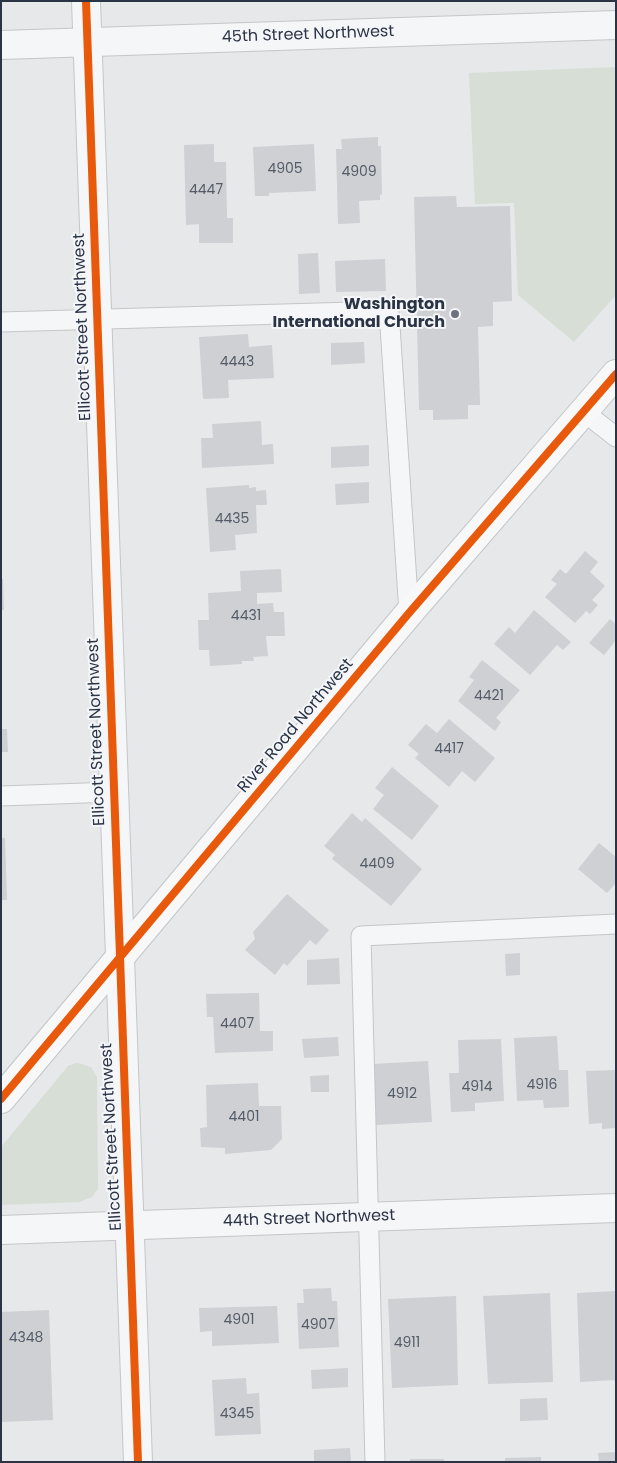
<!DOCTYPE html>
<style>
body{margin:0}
#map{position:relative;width:617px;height:1463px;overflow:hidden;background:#e6e8ea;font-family:Poppins,sans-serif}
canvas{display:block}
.frame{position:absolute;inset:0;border:2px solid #2b3445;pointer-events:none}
</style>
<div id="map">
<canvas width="617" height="1463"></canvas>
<div class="frame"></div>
</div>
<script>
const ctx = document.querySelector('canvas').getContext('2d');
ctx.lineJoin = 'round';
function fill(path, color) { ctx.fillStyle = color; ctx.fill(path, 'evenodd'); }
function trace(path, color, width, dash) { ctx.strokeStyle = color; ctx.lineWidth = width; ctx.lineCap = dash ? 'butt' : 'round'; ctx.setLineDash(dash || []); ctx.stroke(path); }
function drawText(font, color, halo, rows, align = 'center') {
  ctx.font = font + ' Poppins,sans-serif'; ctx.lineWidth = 4; ctx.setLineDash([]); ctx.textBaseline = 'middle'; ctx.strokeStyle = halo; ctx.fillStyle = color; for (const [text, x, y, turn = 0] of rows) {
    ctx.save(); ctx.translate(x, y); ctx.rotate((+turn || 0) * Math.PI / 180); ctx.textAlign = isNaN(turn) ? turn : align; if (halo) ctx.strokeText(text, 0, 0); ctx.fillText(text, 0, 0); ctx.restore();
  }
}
const green = new Path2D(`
 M616,67v228l-42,47 -56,-47 -4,-92 -39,1 -6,-131z
 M77,1063l14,4 6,10 1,112 -6,8 -13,5 -78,3v-58l67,-81z`);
const building = new Path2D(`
 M378,137v9h3l1,48 -2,1v5l-21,1 1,22 -22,1 -2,-75h6l-1,-10z
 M214,144v18h12l1,56h6v25h-34v-19l-13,1 -2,-80z
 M314,144l2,47 -47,2v3h-14l-2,-49z
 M456,196l1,11 53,-1 2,95 -19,1v24l-15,1 2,78h-12v14l-35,1v-10h-14l-5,-213z
 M318,253l2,40 -21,1 -1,-40z
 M385,259l1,32 -50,1 -1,-31z
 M248,334l1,13 23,-2 2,33 -46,2 1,18 -26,1 -4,-62z
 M364,342l1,21 -34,2v-22z
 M261,421l1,24 11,-1 1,20 -72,4 -1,-30h12l-1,-14z
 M369,445v21l-38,2v-21z
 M369,482v21l-33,2 -1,-21z
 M249,485v3l7,-1v4l10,-1 1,15h-11l1,28 -22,2 1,15 -26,2 -4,-64z
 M585,551l13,11 -8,10 15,14 -13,14 6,5 -8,9 -4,-3 -11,12 -30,-26 12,-13 -6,-4 9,-11 6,5z
 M281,569l1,23 -25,1v11l16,-1 1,9h10l1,24h-19l2,20 -15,1 1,4h-12v3l-32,2 -1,-16h-10l-1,-30h11l-1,-27 33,-2 -1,-20z
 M1,579h2l1,31h-3z
 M534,610l37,32 -8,8 -6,-5 -27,30 -36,-31 15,-17 6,6z
 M610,619l6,5v16l-12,15 -15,-12z
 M482,660l38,30 -24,28 5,4 -6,9 -37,-30 16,-21 -5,-3z
 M449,719l46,39 -20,24 -13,-11 -13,16 -34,-29 4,-4 -11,-9 18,-21 11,9z
 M1,729h6l1,23h-7z
 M392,767l47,39 -27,34 -39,-31 11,-14 -9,-7z
 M352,813l10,9 3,-4 57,51 -31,37 -59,-47 3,-4 -11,-9z
 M1,838h4l2,62h-6z
 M599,843l17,14v26l-9,10 -29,-24z
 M287,894l42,36 -13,15 -6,-5 -23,26 -3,-3 -9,12 -30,-25 10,-11 -2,-7z
 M520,953v22l-14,1 -1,-22z
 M339,958l1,26 -33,1v-25z
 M259,993l1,38h13v20l-58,2 -2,-36h-6l-1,-23z
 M557,1036l2,34h9l1,37 -25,1 -1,-8 -26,1 -3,-63z
 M338,1037l1,19 -35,2 -2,-19z
 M501,1039l3,62 -29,2v8l-24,1 -2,-39h10l-1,-33z
 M428,1061l4,61 -56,3 -4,-61z
 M616,1070v58l-14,1v-6l-13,1 -3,-53z
 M329,1075v17h-18l-1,-16z
 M258,1083l1,23h22l1,33 -11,11 -46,4v-6l-24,-1 -1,-19 7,-1 -1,-42z
 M331,1288l1,13h5l2,46 -40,2 -2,-46h7l-1,-14z
 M616,1291v93l-2,-4 -34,2 -3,-89z
 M550,1293l3,89 -65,2 -5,-88z
 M456,1296l2,89 -66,3 -4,-89z
 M277,1306l2,37 -67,3v-15l-12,1 -1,-24z
 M49,1310l4,110 -52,2v-110z
 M348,1368v19l-36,2 -1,-19z
 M246,1378l1,16 12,-1 2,41 -46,2 -3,-56z
 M547,1398l1,22 -28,1v-22z
 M350,1448l1,14h-37v-12z
 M616,1452v10h-17l-1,-9z
 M541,1457v5h-36v-4z
 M410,1459h34v3h-34z`);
const lane = new Path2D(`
 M1,322l388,-11 20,302
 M584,412l32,25
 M1,796l111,-4
 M375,1462l-14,-526 255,-12`);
const street = new Path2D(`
 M86,1l52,1461
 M1,45l615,-20
 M1,1230l615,-22`);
const secondary = new Path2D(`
 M1,1099l408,-486 207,-239`);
const cycleway = new Path2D(`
 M86,1l52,1461
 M1,1099l408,-486 207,-239`);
const markers = [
 [455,314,5,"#6c737f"]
];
const numberNames = [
 ["4905",285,169],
 ["4909",359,172],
 ["4447",206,190],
 ["4443",237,362],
 ["4435",232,519],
 ["4431",246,616],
 ["4421",489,696],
 ["4417",449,749],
 ["4409",377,864],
 ["4407",237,1024],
 ["4916",542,1085],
 ["4914",477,1087],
 ["4912",402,1094],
 ["4401",244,1117],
 ["4901",239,1320],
 ["4907",318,1325],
 ["4348",26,1338],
 ["4911",407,1343],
 ["4345",237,1414]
];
const streetNames = [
 ["45th Street Northwest",308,35,-2],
 ["Ellicott Street Northwest",83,327,-92],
 ["River Road Northwest",296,726,-50],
 ["Ellicott Street Northwest",97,732,-92],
 ["Ellicott Street Northwest",112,1137,-93],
 ["44th Street Northwest",309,1219,-2]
];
const poiNames = [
 ["Washington",445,305],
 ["International Church",445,323]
];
fill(green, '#d6ded6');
fill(building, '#ced0d3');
trace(lane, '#c4c6c8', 21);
trace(street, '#c4c6c8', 30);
trace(secondary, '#c4c6c8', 30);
trace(lane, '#f5f6f7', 19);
trace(street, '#f5f6f7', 28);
trace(secondary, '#f8f8f8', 28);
trace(cycleway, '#e8590c', 8);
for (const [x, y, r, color] of markers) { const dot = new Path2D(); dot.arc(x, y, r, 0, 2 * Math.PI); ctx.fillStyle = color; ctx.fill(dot); trace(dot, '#f4f6f9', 2); }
drawText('14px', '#545c69', null, numberNames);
drawText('16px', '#2b3445', '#f4f6f9', streetNames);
drawText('bold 16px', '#2b3445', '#f4f6f9', poiNames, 'right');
</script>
